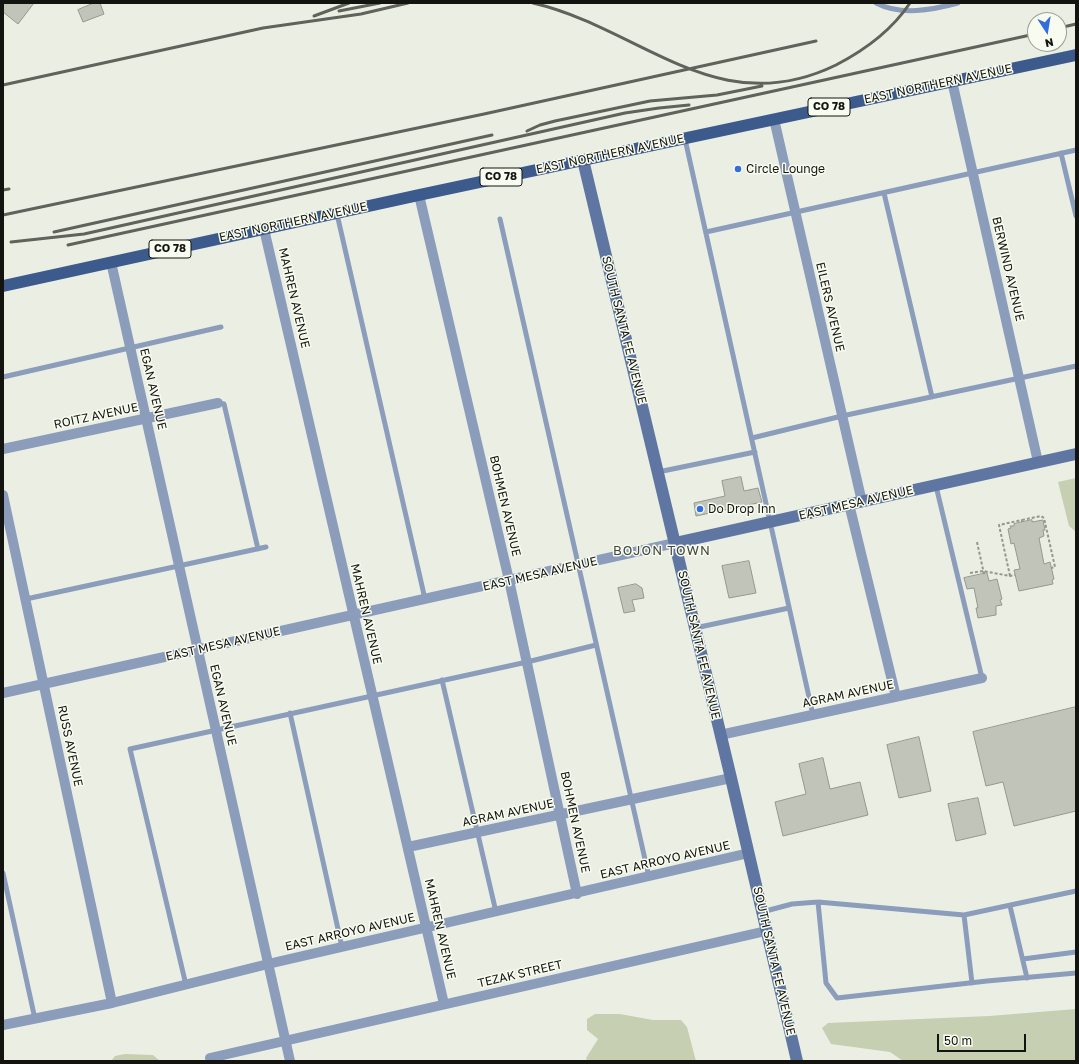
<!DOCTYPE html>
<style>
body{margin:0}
#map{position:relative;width:1079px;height:1064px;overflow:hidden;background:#ebefe3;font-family:"Golos Text",sans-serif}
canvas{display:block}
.frame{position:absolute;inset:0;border:4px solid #131410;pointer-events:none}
.north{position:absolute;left:1027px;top:12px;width:40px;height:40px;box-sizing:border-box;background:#f8fcf0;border:1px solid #9c9f96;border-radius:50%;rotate:168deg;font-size:11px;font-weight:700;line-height:16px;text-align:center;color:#131410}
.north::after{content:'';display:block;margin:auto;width:14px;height:18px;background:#326edc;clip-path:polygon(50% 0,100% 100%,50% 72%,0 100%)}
.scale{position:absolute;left:937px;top:1034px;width:89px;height:18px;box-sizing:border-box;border:2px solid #131410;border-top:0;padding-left:5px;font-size:12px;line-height:14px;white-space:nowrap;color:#131410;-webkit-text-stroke:3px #f8fcf0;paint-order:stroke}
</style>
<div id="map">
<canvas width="1079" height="1064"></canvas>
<div class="frame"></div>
<div class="north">N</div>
<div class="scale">50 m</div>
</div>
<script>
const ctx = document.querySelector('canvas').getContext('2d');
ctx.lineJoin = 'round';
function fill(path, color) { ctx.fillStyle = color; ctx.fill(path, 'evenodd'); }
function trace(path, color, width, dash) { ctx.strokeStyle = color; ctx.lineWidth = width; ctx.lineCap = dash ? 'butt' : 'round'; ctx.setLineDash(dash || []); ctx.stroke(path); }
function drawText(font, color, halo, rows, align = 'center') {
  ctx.font = font + ' "Golos Text",sans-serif'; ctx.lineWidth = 3; ctx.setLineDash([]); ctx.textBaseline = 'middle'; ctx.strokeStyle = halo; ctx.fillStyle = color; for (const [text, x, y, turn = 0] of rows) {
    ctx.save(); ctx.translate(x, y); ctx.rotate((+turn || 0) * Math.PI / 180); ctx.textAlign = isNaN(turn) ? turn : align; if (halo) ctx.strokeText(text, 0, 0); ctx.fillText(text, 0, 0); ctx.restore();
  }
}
const green = new Path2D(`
 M1076,478v54l-7,-6 -11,-44z
 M1076,1009v52h-173l-13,-9 -59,-8 -9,-16 6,-5 161,-7z
 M595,1014h25l33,6h28l6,7 9,34h-109l-1,-3 12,-19 -11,-9v-11z
 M125,1054l28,1 7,6h-49l4,-5z`);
const building = new Path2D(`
 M3,3h31l-16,21 -15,-12z
 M94,3h6l4,11 -21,8 -5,-12z
 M741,477l3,14 14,-3 4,14 -66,14 -2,-13 31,-7 -3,-15z
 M1032,520v2l11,-2 2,10h-2l1,6 -5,2 5,26 6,-2 4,17 -2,1 1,4 -34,7 -5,-21 6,-1 -6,-26 -3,1 -3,-15 3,-1 -1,-2h4v-2z
 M749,561l7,32 -27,5 -7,-32z
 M987,573l2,8 8,-2 5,20 -2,1 2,5 -6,1v9l-18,3 -2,-10h2l-4,-20 -7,1 -3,-11z
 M636,584l6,4 2,10 -12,2 3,11 -11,2 -6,-25z
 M1076,707v104l-62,15 -11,-44 -17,4 -13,-54z
 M919,737l12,54 -32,7 -12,-53z
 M823,758l7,31 30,-7 8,33 -85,21 -8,-34 31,-8 -7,-30z
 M978,798l8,36 -30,7 -8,-37z`);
const path = new Path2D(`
 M1022,520l19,-4 3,2 11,49 -4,1
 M977,542l7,32
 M970,573l13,-2 27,5 5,-1
 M1010,576l-11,-51 23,-5v2`);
const lane = new Path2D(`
 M876,3c25,13 56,7 82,0
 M685,139l128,576
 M1061,153l15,63
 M884,193l48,204
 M337,214l88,385
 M500,219l149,658
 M706,232l370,-82
 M3,377l218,-50
 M218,403l6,1 34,145
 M752,438l90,-22 234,-50
 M658,472l97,-20
 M936,486l46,192
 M26,599l240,-52
 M695,628l94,-20
 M442,680l54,232
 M290,713l52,234
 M3,873l32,146
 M818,902l8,81 11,15 150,-17 89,-8
 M1010,906l17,72
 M762,912l30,-8 26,-2 146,13 112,-24
 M964,915l8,68
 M1023,959l53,-7
 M186,985l-56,-236 397,-87 69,-17`);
const street = new Path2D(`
 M952,81l86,381
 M774,119l88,383
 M419,195l90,385 68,314
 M264,229l180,775
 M111,262l179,799
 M3,449l215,-46
 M3,495l109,508
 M849,504l47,193
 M3,693l672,-150
 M720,735l262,-57
 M408,847l323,-69
 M3,1025l109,-22 156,-39 481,-111
 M210,1058l556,-127`);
const secondary = new Path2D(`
 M583,160l148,618 66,283
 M675,543l401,-89`);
const primary = new Path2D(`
 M3,286l416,-91 657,-140`);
const rail = new Path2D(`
 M533,3c108,25 184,120 303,62 29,-15 56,-35 74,-62
 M339,11l41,-8
 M314,16l35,-13
 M1059,28l17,-4
 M3,85l260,-57 98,-14 47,-11
 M527,131l13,-6 15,-4 95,-20 67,-6 45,-9
 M3,190l6,-1
 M3,215l481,-101 332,-73
 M54,232l438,-97
 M11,242l73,-8 541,-121 34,-5 30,-3
 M68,245l967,-211`);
const markers = [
 [738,169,4,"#326edc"],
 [700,509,4,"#326edc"]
];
const shields = [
 [829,107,42],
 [501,177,42],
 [170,249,42]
];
const shieldNames = [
 ["CO 78",829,107],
 ["CO 78",501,177],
 ["CO 78",170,249]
];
const streetNames = [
 ["EAST NORTHERN AVENUE",938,84,-12],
 ["EAST NORTHERN AVENUE",610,154,-12],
 ["EAST NORTHERN AVENUE",293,222,-12],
 ["BERWIND AVENUE",1008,269,77],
 ["MAHREN AVENUE",294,298,77],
 ["EILERS AVENUE",830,307,77],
 ["SOUTH SANTA FE AVENUE",624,330,76],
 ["EGAN AVENUE",153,389,77],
 ["ROITZ AVENUE",96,416,-12],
 ["EAST MESA AVENUE",856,503,-13],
 ["BOHMEN AVENUE",505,506,77],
 ["EAST MESA AVENUE",540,574,-13],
 ["MAHREN AVENUE",366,614,77],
 ["EAST MESA AVENUE",223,644,-13],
 ["SOUTH SANTA FE AVENUE",699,645,77],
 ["AGRAM AVENUE",848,694,-12],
 ["EGAN AVENUE",223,705,77],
 ["RUSS AVENUE",70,746,78],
 ["AGRAM AVENUE",508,813,-12],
 ["BOHMEN AVENUE",575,822,78],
 ["EAST ARROYO AVENUE",665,860,-13],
 ["MAHREN AVENUE",440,929,77],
 ["EAST ARROYO AVENUE",350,932,-13],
 ["SOUTH SANTA FE AVENUE",774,961,77],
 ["TEZAK STREET",520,974,-13]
];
const poiNames = [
 ["Circle Lounge",746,169],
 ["Do Drop Inn",708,509]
];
const neighbourhoodNames = [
 ["BOJON TOWN",662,551]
];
fill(green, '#c6cfb2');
fill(building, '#c0c4b9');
trace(building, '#95998d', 1);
trace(path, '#94978e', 2, [3, 2]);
trace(lane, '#8c9dbb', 5);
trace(street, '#8c9dbb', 10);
trace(secondary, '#5e76a1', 12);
trace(primary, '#3d5a8d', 12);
trace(rail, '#60625b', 3);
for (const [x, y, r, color] of markers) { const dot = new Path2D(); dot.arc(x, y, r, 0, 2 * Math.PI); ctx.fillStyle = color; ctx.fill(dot); trace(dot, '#f8fcf0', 1.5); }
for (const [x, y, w] of shields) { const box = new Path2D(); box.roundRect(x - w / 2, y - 9, w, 18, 3); ctx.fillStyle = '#f8fcf0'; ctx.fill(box); trace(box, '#131410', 1); }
drawText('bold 11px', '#131410', null, shieldNames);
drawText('12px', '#131410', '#f8fcf0', streetNames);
drawText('12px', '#131410', '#f8fcf0', poiNames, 'left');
ctx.letterSpacing = '1px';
drawText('13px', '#44483e', '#f8fcf0', neighbourhoodNames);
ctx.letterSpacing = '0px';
</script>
